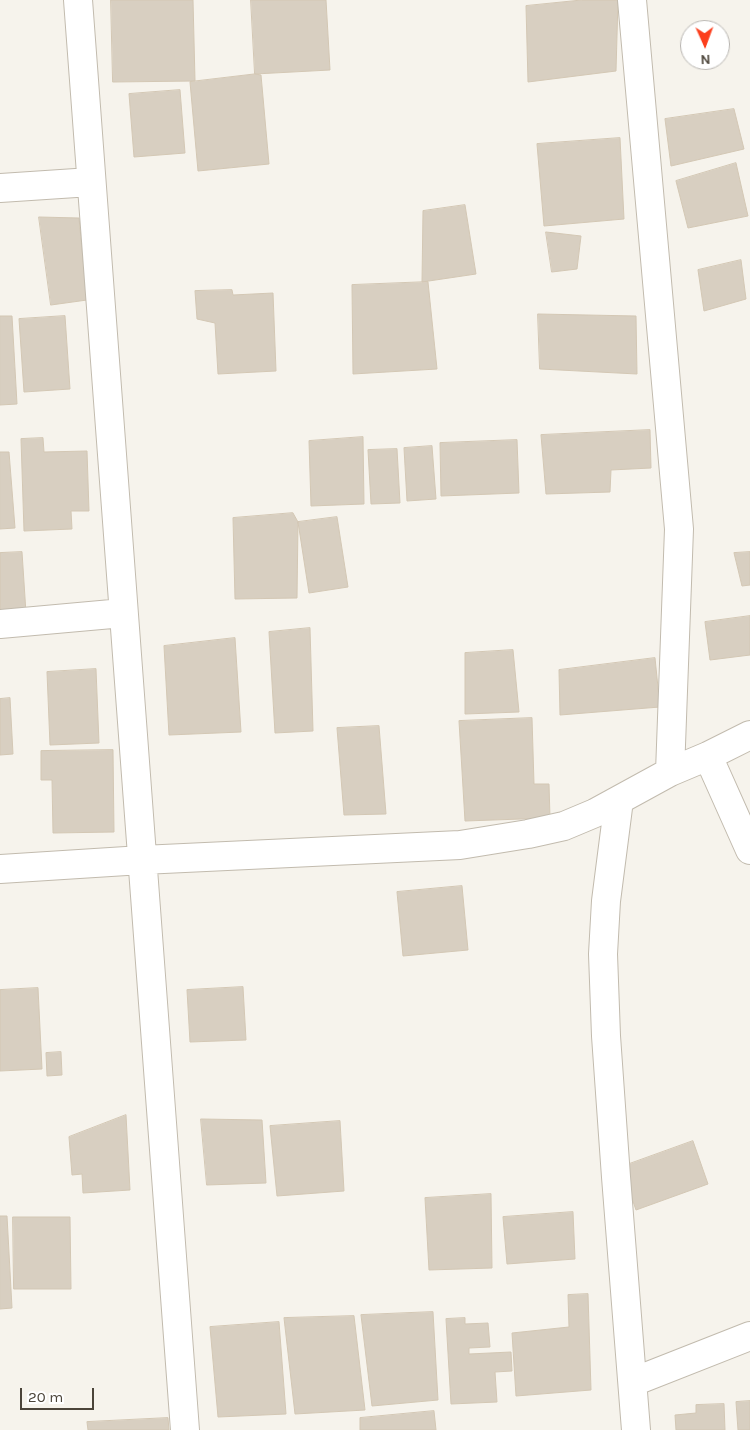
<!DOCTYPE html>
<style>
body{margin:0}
#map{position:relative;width:750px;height:1430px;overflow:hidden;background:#f6f3ec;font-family:Karla,sans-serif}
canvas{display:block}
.north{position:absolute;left:680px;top:20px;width:50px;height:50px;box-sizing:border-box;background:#fff;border:1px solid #b7b4b0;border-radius:50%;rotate:178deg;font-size:14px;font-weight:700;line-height:20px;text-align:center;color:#4b4439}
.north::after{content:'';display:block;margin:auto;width:18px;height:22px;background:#fc3f1d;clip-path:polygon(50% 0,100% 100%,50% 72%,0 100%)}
.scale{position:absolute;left:20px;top:1388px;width:74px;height:22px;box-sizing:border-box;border:2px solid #4b4439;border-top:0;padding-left:6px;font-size:15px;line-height:18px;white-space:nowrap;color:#4b4439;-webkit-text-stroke:4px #fff;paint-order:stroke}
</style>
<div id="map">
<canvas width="750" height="1430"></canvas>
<div class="north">N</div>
<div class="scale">20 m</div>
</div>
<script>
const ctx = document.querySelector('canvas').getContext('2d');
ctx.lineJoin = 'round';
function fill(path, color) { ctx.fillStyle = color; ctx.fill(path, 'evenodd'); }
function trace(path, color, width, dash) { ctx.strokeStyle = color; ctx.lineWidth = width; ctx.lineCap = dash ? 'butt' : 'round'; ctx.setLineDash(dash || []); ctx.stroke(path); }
const building = new Path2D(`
 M111,0h82l2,81 -82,1z
 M251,0h75l4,70 -75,4z
 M582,0h36l-2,71 -88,11 -2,-76z
 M255,74l6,1 8,89 -71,7 -8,-89z
 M180,90l5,63 -51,4 -5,-63z
 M734,109l10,40 -73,17 -6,-47z
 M620,138l4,81 -80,7 -7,-82z
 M736,163l12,53 -60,12 -12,-47z
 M465,205l11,69 -54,8 1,-71z
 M39,217l40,1 8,82 -36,5z
 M546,232l35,4 -4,33 -25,3z
 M741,260l5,39 -42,12 -6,-41z
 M428,282l9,87 -84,5 -1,-89z
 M232,290l1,5 40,-2 3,78 -58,3 -3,-51 -18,-4 -2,-28z
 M538,314l98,2 1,58 -97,-5z
 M0,316h12l5,88 -17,1z
 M65,316l5,73 -46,3 -5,-73z
 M650,430l1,38 -40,2 -1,22 -64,2 -5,-59z
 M363,437l1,67 -53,2 -2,-65z
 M43,438l1,14 43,-1 2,60h-18l1,18 -48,2 -3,-92z
 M517,440l2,53 -78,3 -1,-53z
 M432,446l4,53 -29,2 -3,-53z
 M397,449l3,54 -29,1 -3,-54z
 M0,452h9l6,76 -15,1z
 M293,513l5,9 -1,76 -62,1 -2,-81z
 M337,517l11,70 -39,6 -11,-71z
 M22,552l4,61 -26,2v-62z
 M750,552v33l-8,1 -8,-33z
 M750,616v39l-40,5 -5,-38z
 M310,628l3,103 -38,2 -6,-101z
 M235,638l6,94 -72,3 -5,-89z
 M513,650l6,62 -54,2v-61z
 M655,658l5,49 -100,8 -1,-45z
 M96,669l3,74 -49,2 -3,-73z
 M10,698l3,56 -13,1v-56z
 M532,718l2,66h15l1,34 -85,3 -6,-100z
 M379,726l7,88 -42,1 -7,-87z
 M113,750l1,82 -61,1 -1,-53h-11v-29z
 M462,886l6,64 -65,6 -6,-64z
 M243,987l3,53 -56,2 -3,-52z
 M38,988l4,81 -42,2v-81z
 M61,1052l1,23 -15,1 -1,-23z
 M126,1115l4,75 -47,3 -1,-19 -10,1 -3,-38z
 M201,1119l61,1 4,63 -59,2z
 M340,1121l4,70 -67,5 -7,-70z
 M693,1141l15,43 -72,26 -15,-43z
 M491,1194l1,74 -63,2 -4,-72z
 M573,1212l2,47 -68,5 -4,-47z
 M0,1216h7l5,92 -12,1z
 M13,1217h57l1,72h-57z
 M588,1294l3,96 -75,6 -4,-63 57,-6 -1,-32z
 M433,1312l5,88 -66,6 -11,-91z
 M354,1316l11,94 -70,4 -11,-96z
 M465,1318v6l23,-1 2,24 -21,1v6l42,-2 1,19 -17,1 2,30 -46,2 -5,-85z
 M279,1322l7,92 -68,3 -8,-90z
 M750,1401v29h-12l-2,-28z
 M724,1404l1,26h-49l-1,-15 21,-2v-8z
 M434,1411l2,19h-76v-12z
 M168,1418l1,12h-81l-1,-8z`);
const minor = new Path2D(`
 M78,0l107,1430
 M632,0l47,529 -9,243
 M0,188l91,-6
 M0,624l123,-11
 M708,756l42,94
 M619,800l-13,101 -3,53 3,82 10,141 20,253
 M0,869l142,-9 318,-15 68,-11 36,-8 31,-13 75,-41 38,-16 42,-21
 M633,1382l117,-46`);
fill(building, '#d8cfc1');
trace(building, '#d3c7b4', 1);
trace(minor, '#c2bbae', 30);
trace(minor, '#fff', 28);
</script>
